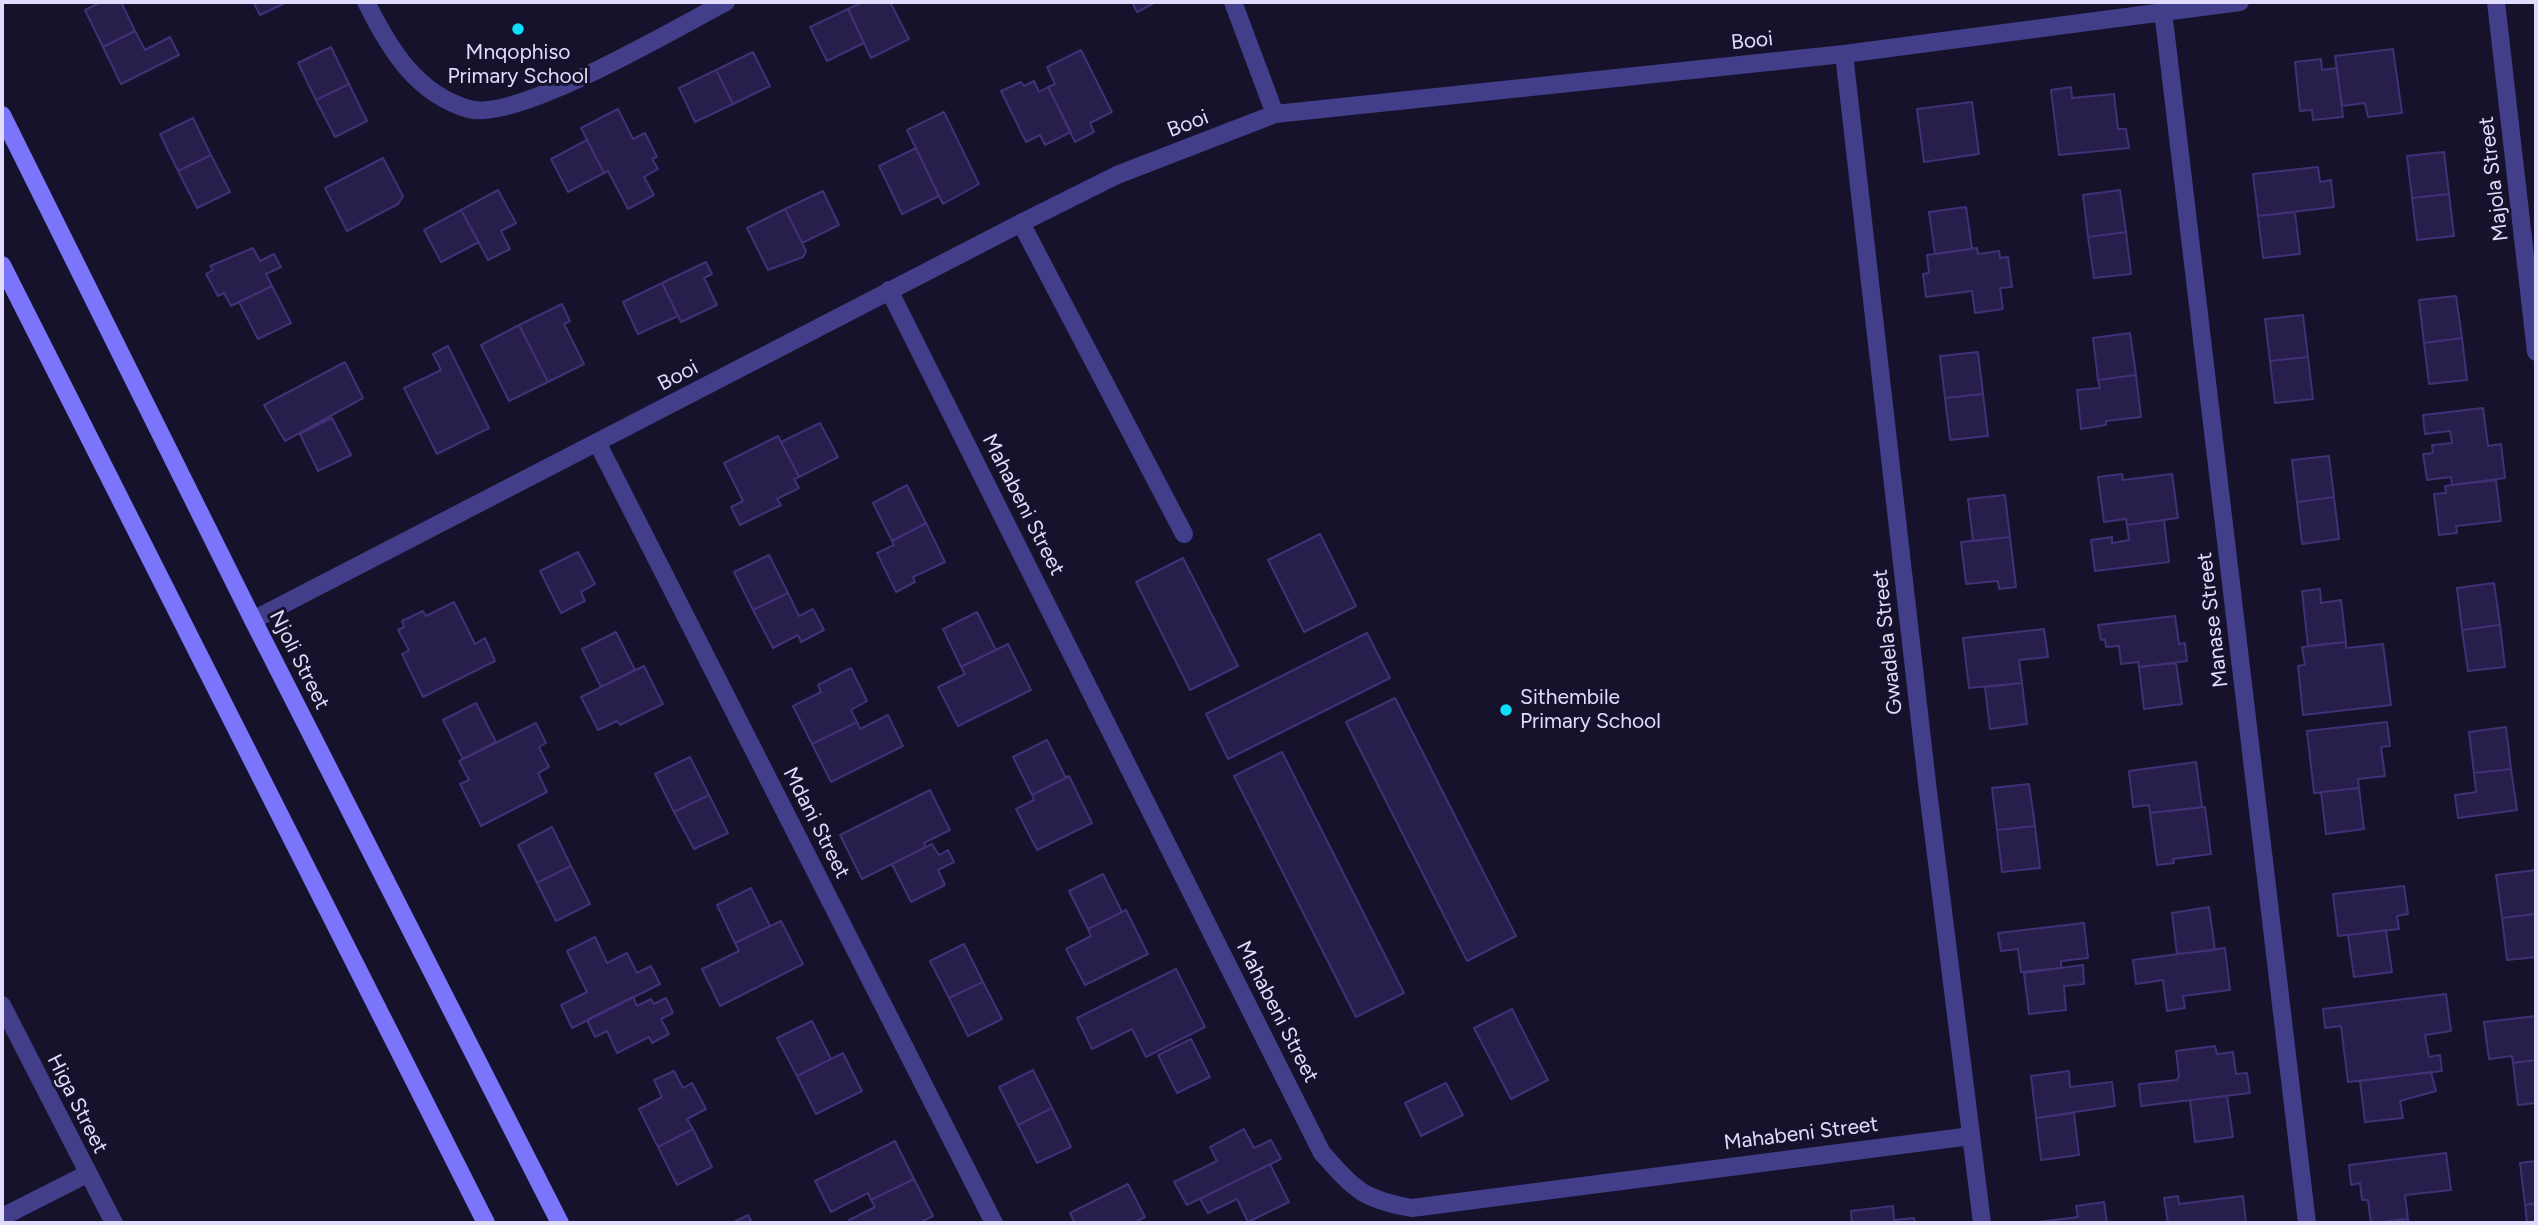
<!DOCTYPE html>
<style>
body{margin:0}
#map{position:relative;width:2538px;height:1225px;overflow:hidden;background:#16122b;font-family:Figtree,sans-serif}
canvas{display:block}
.frame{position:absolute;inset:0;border:4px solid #e1dcfe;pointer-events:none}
</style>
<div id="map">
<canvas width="2538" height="1225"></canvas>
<div class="frame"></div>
</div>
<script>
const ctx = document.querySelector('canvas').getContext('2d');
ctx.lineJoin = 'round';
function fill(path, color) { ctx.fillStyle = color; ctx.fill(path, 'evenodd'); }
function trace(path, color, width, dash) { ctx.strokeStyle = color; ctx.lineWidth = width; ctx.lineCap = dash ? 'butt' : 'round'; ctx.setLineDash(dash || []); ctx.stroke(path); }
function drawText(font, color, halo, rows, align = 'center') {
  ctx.font = font + ' Figtree,sans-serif'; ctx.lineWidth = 6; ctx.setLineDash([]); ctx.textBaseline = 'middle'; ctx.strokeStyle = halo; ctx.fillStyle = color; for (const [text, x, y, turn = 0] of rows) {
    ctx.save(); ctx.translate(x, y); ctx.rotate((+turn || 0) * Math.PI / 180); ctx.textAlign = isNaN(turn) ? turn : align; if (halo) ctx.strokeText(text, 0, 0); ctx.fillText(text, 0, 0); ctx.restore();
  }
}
const building = new Path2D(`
 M101,2h20l14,29 -32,16 -18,-37z
 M253,2h34l-27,13z
 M863,2h27l19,37 -38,19 -23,-49z
 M1132,2h24l-19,10z
 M848,9l16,34 -37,18 -17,-34z
 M135,31l10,19 25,-13 9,18 -58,29 -18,-37z
 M331,47l18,37 -33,16 -18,-37z
 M2393,49l9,64 -34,4 -3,-14 -23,3 -7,-50z
 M1081,50l31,62 -22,11 4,9 -19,10 -27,-55 7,-3 -8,-17z
 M753,52l17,34 -37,18 -17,-34z
 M2321,59l1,11 15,-2 6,49 -30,3 -1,-10 -12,1 -5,-49z
 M716,70l17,34 -38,18 -16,-34z
 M1034,81l5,11 9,-5 23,45 -26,13 -5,-10 -14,7 -25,-51 20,-9 3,4z
 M349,84l18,37 -32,16 -19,-37z
 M2071,87l1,11 42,-4 4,35h8l3,19 -70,7 -8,-65z
 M1972,102l7,52 -55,8 -7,-53z
 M618,109l15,30 12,-6 12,24 -5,2 6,10 -14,8 10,18 -26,14 -20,-38 -4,2 -23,-45z
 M944,112l35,72 -36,20 -36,-74z
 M193,118l18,37 -33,16 -18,-37z
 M587,140l17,33 -36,19 -17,-33z
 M916,148l23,48 -37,18 -23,-48z
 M2444,152l5,42 -37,4 -5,-42z
 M211,155l19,37 -33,16 -19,-37z
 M383,158l20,38 -5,8 -51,27 -22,-43z
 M2318,167l2,15 11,-2 3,27 -76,9 -5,-42z
 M498,190l18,33 -15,8 9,18 -22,11 -27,-50z
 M2120,190l6,42 -38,5 -5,-42z
 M823,191l16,34 -37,18 -17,-34z
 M2449,194l5,42 -37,4 -5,-42z
 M1966,207l6,42 -37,5 -6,-42z
 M785,209l21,42 -3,6 -35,13 -21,-42z
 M461,210l18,32 -38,20 -17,-32z
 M2295,212l5,42 -37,4 -5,-42z
 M2126,232l5,42 -37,4 -6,-41z
 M253,248l7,13 14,-7 7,13 -15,7 6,12 -41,20 -7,-13 -6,3 -12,-22 7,-4 -3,-4z
 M1977,248l1,6 21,-3 1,7 8,-1 4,30 -12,1 3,21 -28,4 -3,-22 -46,6 -3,-23 6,-1 -2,-18z
 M706,262l6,12 -8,4 13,27 -36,17 -19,-39z
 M662,283l16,33 -40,18 -15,-32z
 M272,286l19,37 -33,16 -19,-37z
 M2456,296l6,42 -38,5 -5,-43z
 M562,304l8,17 -6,3 20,40 -36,18 -29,-57z
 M2303,315l5,42 -38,4 -5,-42z
 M519,325l29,57 -39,19 -28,-56z
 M2130,333l6,42 -38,5 -5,-42z
 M2462,338l5,42 -38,4 -5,-41z
 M448,346l41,82 -52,26 -33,-66 37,-18 -8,-16z
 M1978,352l5,42 -38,4 -5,-42z
 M2308,357l5,42 -38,4 -5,-42z
 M345,362l18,36 -78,43 -21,-36z
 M2136,375l5,42 -35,4v4l-25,4 -4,-39 23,-2 -2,-8z
 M1983,394l5,42 -38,4 -5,-42z
 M2483,408l5,38 13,-2 4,34 -53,7 -1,-8 -24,3 -4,-26 10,-1 -1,-8 20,-2 -2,-12 -25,3 -2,-19z
 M332,418l19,37 -33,16 -18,-37z
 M820,423l18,34 -39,20 -18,-35z
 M778,436l21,41 -5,2 5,9 -22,11 4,6 -41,20 -9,-18 12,-6 -19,-38z
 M2329,456l5,41 -37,5 -5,-42z
 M2122,474l1,6 49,-6 6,44 -51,7 -1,-6 -22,3 -6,-45z
 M2496,480l5,41 -45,5 1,7 -18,2 -5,-41 12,-1 -1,-7z
 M907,485l19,38 -34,18 -19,-38z
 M2005,495l5,42 -37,4 -5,-42z
 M2334,497l5,42 -37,5 -5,-42z
 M2164,520l5,42 -74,9 -4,-31 21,-3v6l17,-3 -2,-15z
 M926,523l19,39 -32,15 2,5 -19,10 -19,-39 17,-8 -2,-4z
 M1320,534l36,72 -52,26 -36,-72z
 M2010,537l6,50 -17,2 -1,-8 -32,3 -5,-42z
 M578,552l17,32 -14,8 4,9 -24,12 -21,-42z
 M769,555l19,38 -35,17 -19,-38z
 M1183,558l55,108 -48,24 -54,-108z
 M2494,583l6,42 -38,5 -5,-42z
 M2320,589l1,14 20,-3 5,42 -38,4 -6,-55z
 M788,593l11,23 14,-7 11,21 -23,12 -3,-7 -25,13 -20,-38z
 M454,602l21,42 10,-6 10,23 -72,36 -21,-43 7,-4 -11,-20 6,-3 -2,-6 21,-10 3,5z
 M977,612l19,38 -35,17 -18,-38z
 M2175,616l4,28 6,-1 2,18 -48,6 -1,-5 -17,2 -2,-18 -13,1 -1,-8 -4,1 -3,-15z
 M2500,625l5,42 -37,4 -6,-41z
 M2044,629l4,28 -29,3 3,23 -53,5 -6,-50z
 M616,632l19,38 -34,17 -19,-38z
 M1367,633l23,45 -162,81 -22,-45z
 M2346,642v6l37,-4 8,61 -88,10 -5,-49 7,-1 -3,-18z
 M1008,644l23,46 -73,36 -20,-39 27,-13 -4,-7z
 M2176,663l6,41 -38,5 -5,-42z
 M644,666l19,38 -43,21 -3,-4 -19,9 -17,-33z
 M851,668l16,33 -16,9 6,12 -45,22 -19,-38 28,-14 -3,-7z
 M2022,683l5,41 -37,5 -5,-42z
 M1395,698l121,238 -49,25 -121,-239z
 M476,703l20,39 -33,17 -20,-39z
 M888,715l15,31 -72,36 -19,-38 45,-22 3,7z
 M2387,722l3,24 -9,1 4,29 -27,3 1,9 -45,5 -7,-62z
 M536,723l10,20 -7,4 10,20 -11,6 9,19 -66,34 -21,-42 9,-4 -10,-19z
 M2506,727l5,42 -37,4 -5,-41z
 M1047,740l19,38 -34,17 -19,-38z
 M1282,752l122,241 -48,24 -122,-241z
 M690,757l19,38 -35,17 -19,-38z
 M2196,762l6,45 -52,6 -1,-8 -16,2 -4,-36z
 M2511,769l6,41 -59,8 -3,-23 21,-3 -2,-19z
 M1069,776l23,47 -55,27 -21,-41 18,-9 -2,-5z
 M2029,784l6,42 -38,4 -5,-42z
 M2359,788l5,41 -38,5 -5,-42z
 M930,790l20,40 -26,13 2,4 -64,32 -22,-44z
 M709,795l19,38 -34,16 -20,-37z
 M2205,807l6,47 -38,5 1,4 -17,2 -7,-52z
 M2035,826l5,42 -38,4 -5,-42z
 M552,827l19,39 -34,17 -19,-38z
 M932,844l7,11 9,-5 6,12 -16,8 7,15 -34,17 -19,-38z
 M571,866l19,38 -34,17 -19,-38z
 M2536,870v44l-34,4 -6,-43z
 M1103,874l19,38 -34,17 -19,-38z
 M2404,886l4,28 -11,2 2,13 -61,7 -5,-42z
 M751,888l19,38 -35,17 -18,-38z
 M2209,907l6,43 -38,4 -5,-41z
 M1126,910l22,44 -63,31 -19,-36 25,-13 -3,-7z
 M2536,914v43l-29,3 -5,-42z
 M781,921l22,43 -83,42 -18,-37 37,-18 -4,-8z
 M2084,923l4,35 -27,3v7l-40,4 -3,-23 -17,2 -3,-18z
 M2386,930l6,42 -38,5 -6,-42z
 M595,937l12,26 20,-10 10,20 14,-7 9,18 -88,44 -11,-23 26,-13 -20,-41z
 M964,944l19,38 -34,16 -19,-37z
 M2225,948l5,42 -47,6 2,12 -18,3 -4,-31 -27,4 -3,-24z
 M2083,965l1,19 -20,2 2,24 -37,4 -5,-41z
 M1176,969l29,58 -59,30 -14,-28 -40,20 -15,-31z
 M983,982l19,37 -34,17 -19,-38z
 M2446,994l5,37 -26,4 4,22 11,-2 2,16 -94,11 -7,-56 -16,2 -2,-19z
 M633,997l4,9 14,-7 3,5 12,-6 7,15 -12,6 8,15 -17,9 -3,-6 -32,16 -10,-22 -12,6 -8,-17z
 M1512,1009l36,71 -37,19 -37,-71z
 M2536,1016v44l-23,3 -1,-7 -23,3 -5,-37z
 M812,1021l19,38 -34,17 -20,-38z
 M1191,1039l19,38 -33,16 -19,-38z
 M2215,1046l2,8 16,-2 3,22 11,-1 3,20 -109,13 -2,-22 38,-4 2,-4 -3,-25z
 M843,1053l19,38 -46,23 -19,-38z
 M2536,1060v43l-18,2 -5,-42z
 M1033,1070l19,38 -34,17 -19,-38z
 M674,1071l9,17 9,-5 14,26 -19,10 6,10 -35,18 -19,-38 23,-12 -8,-17z
 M2069,1071l1,16 42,-5 3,24 -79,12 -5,-42z
 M2431,1072l5,19 -36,10 3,17 -38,4 -5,-41z
 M1446,1083l17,32 -42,21 -16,-33z
 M2227,1096l6,41 -38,5 -5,-42z
 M1052,1108l19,39 -34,16 -19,-38z
 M2074,1113l5,42 -38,5 -5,-42z
 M693,1129l19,38 -35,18 -19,-38z
 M1244,1129l10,19 17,-8 10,19 -94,46 -13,-23 43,-21 -7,-14z
 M895,1141l19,38 -43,21 -3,-7 -37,19 -16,-31z
 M2446,1153l5,37 -46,5 3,24 -37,4 -3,-23h-6l-2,-17 -9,2 -2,-20z
 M2536,1161v42l-11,2 -5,-42z
 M1270,1164l19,38 -41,20 -11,-23 -29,14 -8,-14z
 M914,1179l19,37 -14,7h-68l-2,-3 26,-13 -4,-7z
 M1128,1184l17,33 -12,6h-58l-5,-10z
 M2178,1196l1,8 64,-8 3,27h-78l-4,-25z
 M2104,1202l3,21h-76l47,-6 -2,-11z
 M2536,1203v20h-9l-2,-18z
 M1893,1206l1,14 20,-2 1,5h-63l-1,-12z
 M748,1215l4,8h-20z
 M2408,1219l1,4h-35z`);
const service = new Path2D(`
 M1021,223l163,311`);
const minor = new Path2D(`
 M366,2c23,46 50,92 103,107 47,14 209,-82 257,-107
 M1233,2l42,112
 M2496,2l40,350
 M2163,11l144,1212
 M1844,54l83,729 55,440
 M889,290l433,863c33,37 40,46 90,55l559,-72
 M598,444l396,779
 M253,620l768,-397 96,-48 158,-61 569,-60 396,-52
 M2,1005l112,218
 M2,1217l85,-43`);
const secondary = new Path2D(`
 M2,115l251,505 307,603
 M2,265l484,958`);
const markers = [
 [518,29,7,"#0ddefa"],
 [1506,710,7,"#0ddefa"]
];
const streetNames = [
 ["Booi",1752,41,-6],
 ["Booi",1188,124,-21],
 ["Majola Street",2494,179,-97],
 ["Booi",678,376,-28],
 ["Mahabeni Street",1023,505,63],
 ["Manase Street",2213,620,-97],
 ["Gwadela Street",1888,642,-96],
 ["Njoli Street",299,660,63],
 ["Mdani Street",816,823,63],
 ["Mahabeni Street",1277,1012,63],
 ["Higa Street",77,1104,63],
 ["Mahabeni Street",1801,1134,-7]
];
const poiNames = [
 ["Mnqophiso",518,53],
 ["Primary School",518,77],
 ["Sithembile",1520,698,"left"],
 ["Primary School",1520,722,"left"]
];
fill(building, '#281e4c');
trace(building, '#403177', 2);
trace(service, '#423e89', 18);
trace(minor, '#423e89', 18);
trace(secondary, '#7b75fc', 18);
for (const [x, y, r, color] of markers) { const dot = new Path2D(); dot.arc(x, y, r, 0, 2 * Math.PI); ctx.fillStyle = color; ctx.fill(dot); trace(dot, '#16122b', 2.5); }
drawText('21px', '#e1dcfe', '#16122b', streetNames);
drawText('21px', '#e1dcfe', '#16122b', poiNames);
</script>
